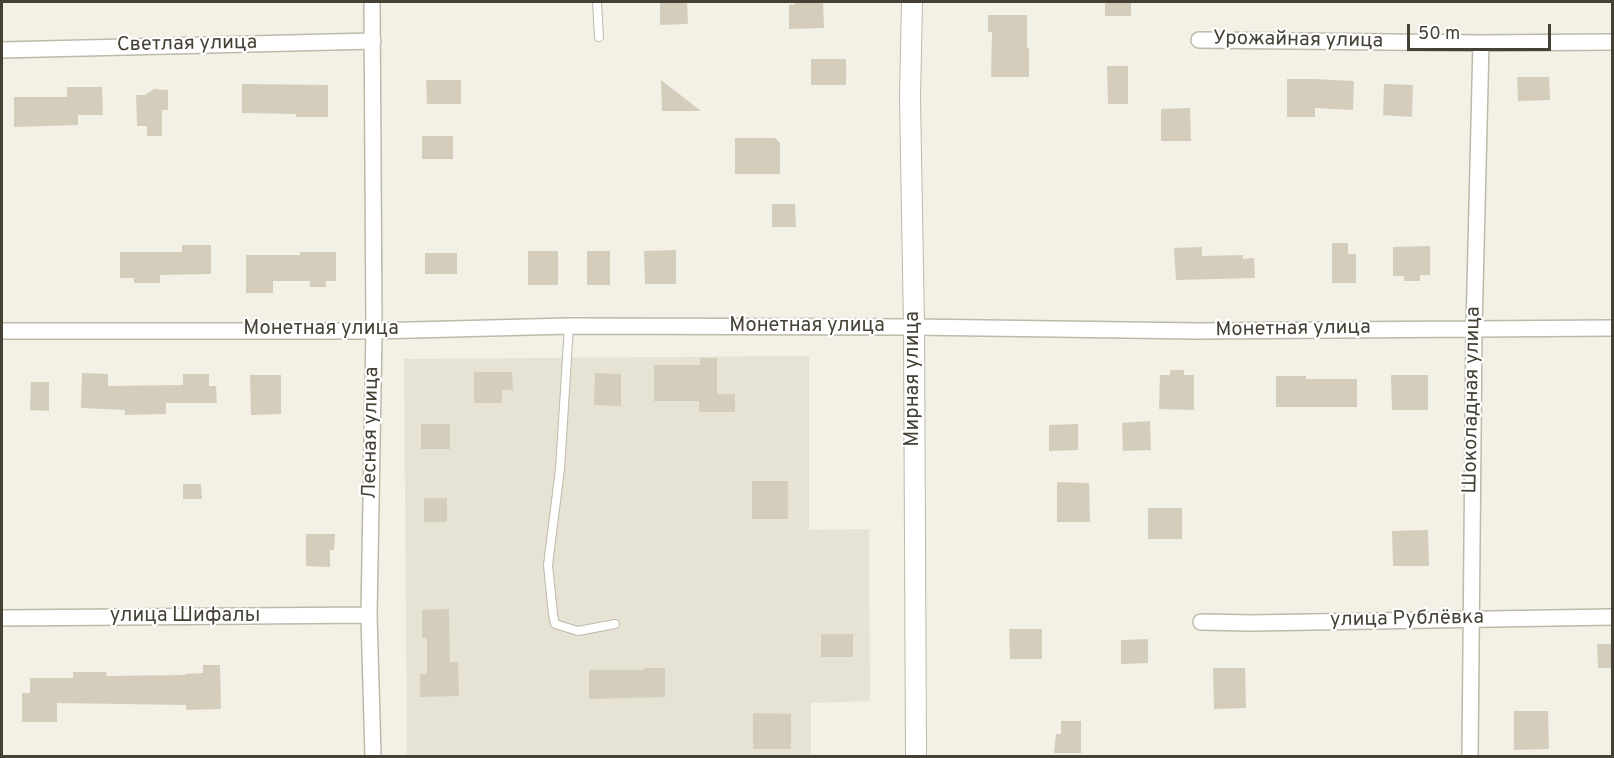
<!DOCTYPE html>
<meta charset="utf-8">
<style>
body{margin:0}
#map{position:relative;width:1614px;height:758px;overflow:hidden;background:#f3f0e6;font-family:Overpass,sans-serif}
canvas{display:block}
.frame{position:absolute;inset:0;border:3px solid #454135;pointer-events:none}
.scale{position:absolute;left:1407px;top:24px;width:144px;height:27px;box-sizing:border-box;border:3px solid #454135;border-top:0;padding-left:8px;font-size:18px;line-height:21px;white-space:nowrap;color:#454135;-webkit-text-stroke:4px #fff;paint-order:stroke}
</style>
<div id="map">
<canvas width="1614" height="758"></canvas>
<div class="frame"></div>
<div class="scale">50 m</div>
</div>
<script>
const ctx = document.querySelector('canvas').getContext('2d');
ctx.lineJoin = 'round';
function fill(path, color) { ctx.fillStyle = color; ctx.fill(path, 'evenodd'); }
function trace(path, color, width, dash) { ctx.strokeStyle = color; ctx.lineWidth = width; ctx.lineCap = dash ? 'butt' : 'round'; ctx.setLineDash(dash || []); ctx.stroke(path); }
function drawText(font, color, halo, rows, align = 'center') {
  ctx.font = font + ' Overpass,sans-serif'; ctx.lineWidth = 4.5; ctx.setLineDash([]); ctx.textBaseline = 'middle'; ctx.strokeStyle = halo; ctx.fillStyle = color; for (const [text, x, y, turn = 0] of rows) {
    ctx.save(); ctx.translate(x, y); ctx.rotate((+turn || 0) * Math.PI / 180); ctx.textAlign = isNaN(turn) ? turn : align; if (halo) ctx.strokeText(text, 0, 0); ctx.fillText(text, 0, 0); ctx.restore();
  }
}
const residential = new Path2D(`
 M809,356v174l60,-1 1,172 -59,2v53h-404l-3,-397z`);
const building = new Path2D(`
 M660,2h27l1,22 -28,1z
 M795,2h28l1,26 -35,1v-24l6,-1z
 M1105,2h26v14h-26z
 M988,15h39v33h2v29h-38l1,-45h-4z
 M811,59h35v26h-35z
 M1107,66h21v38h-20z
 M1517,77h32l1,23 -32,1z
 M1287,79h27l40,2 -1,29 -38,-2v9h-28z
 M426,80h35v24h-34z
 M661,80l40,31h-39z
 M242,84l86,1v32h-32v-3l-54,-1z
 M1384,84l29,1 -1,32 -29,-2z
 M67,87h35l1,28h-25v10l-64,2v-30h53z
 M154,89l14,1v20h-6v26h-15v-10h-10l-1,-31h9z
 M1190,108l1,33h-30v-32z
 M422,136h31v23h-31z
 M735,138h40l5,5v31h-45z
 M772,204h23l1,23h-24z
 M1332,243h16v11h8v29h-24z
 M182,245h29v29l-51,1v8h-26v-5h-14v-26h62z
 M1430,246v29h-10v6h-16v-5h-11v-29z
 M1202,247v9l41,-1v4l11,-1 1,20 -79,2 -2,-32z
 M676,250v34h-31l-1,-33z
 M528,251h30v34h-30z
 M587,251h23v34h-23z
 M300,252h36v29h-10v6h-16v-6h-37v12h-27v-38h54z
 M425,253h32v21h-32z
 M700,358h17v36h18v18h-36v-11h-45v-36h46z
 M1170,370h14v5h10v35l-35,-1 1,-34h10z
 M474,372h38l1,18h-11v13h-28z
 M82,373l26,1v12l75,-1v-11h26v12h7l1,17h-51v11l-41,1v-5l-44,-2z
 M595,373l26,1v32l-27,-1z
 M250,375h31v39l-30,1z
 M1391,375h37v35h-36z
 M1276,376h30v3h51v28h-81z
 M31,382h18v29l-19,-1z
 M1150,421l1,29 -28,1 -1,-28z
 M421,424h29v25h-29z
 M1078,424v26l-29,1v-26z
 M752,481h36v38h-36z
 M1057,482l32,1 1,39h-33z
 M183,484h18l1,15h-19z
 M424,498h23v24h-23z
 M1148,508h34v31h-34z
 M1428,530l1,36h-36l-1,-35z
 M306,534h29l-1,16h-4v17l-24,-1z
 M449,609l1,53h8l1,34 -39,1v-23h7v-36h-5v-28z
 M1009,629h33v30h-32z
 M821,634h32v23h-32z
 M1148,639v24l-27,1v-24z
 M1597,644h15v24h-14z
 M203,665h17l1,44 -35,1v-5l-129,-2v19h-35v-29h8v-15h43v-6h33l1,4 78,-1v-1l18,-1z
 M644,668h21v29l-76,2v-29h55z
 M1213,668h32l1,40 -32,1z
 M1514,711h34l1,38 -35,1z
 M753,713l38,1v35h-38z
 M1061,721h20v32h-27l2,-19h5z`);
const service = new Path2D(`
 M597,2l2,35
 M569,326l-9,143 -12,96 5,49 2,10 23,7 37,-7`);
const minor = new Path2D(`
 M372,2l2,329 -5,284 4,141
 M1199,40l282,3 131,-1
 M2,50l371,-9
 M2,331h372l195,-5 345,1 283,4 415,-3
 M2,618l367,-3
 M1201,622l50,1 361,-6
 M1470,756l4,-427 7,-286`);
const tertiary = new Path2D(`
 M912,2l-2,95 4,230 2,429`);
const streetNames = [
 ["Урожайная улица",1298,41,1],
 ["Светлая улица",187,45,-1],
 ["Монетная улица",807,327],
 ["Монетная улица",321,330],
 ["Монетная улица",1293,330,-1],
 ["Мирная улица",914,379,-90],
 ["Шоколадная улица",1473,400,-89],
 ["Лесная улица",372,433,-89],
 ["улица Шифалы",185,617],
 ["улица Рублёвка",1407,620,-1]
];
fill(residential, '#e6e2d4');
fill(building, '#d4cdbb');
trace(service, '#beb9a9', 10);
trace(minor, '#beb9a9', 18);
trace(tertiary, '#beb9a9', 22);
trace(service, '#fff', 8);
trace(minor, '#fff', 15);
trace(tertiary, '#fff', 20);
drawText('20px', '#454135', '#fff', streetNames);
</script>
